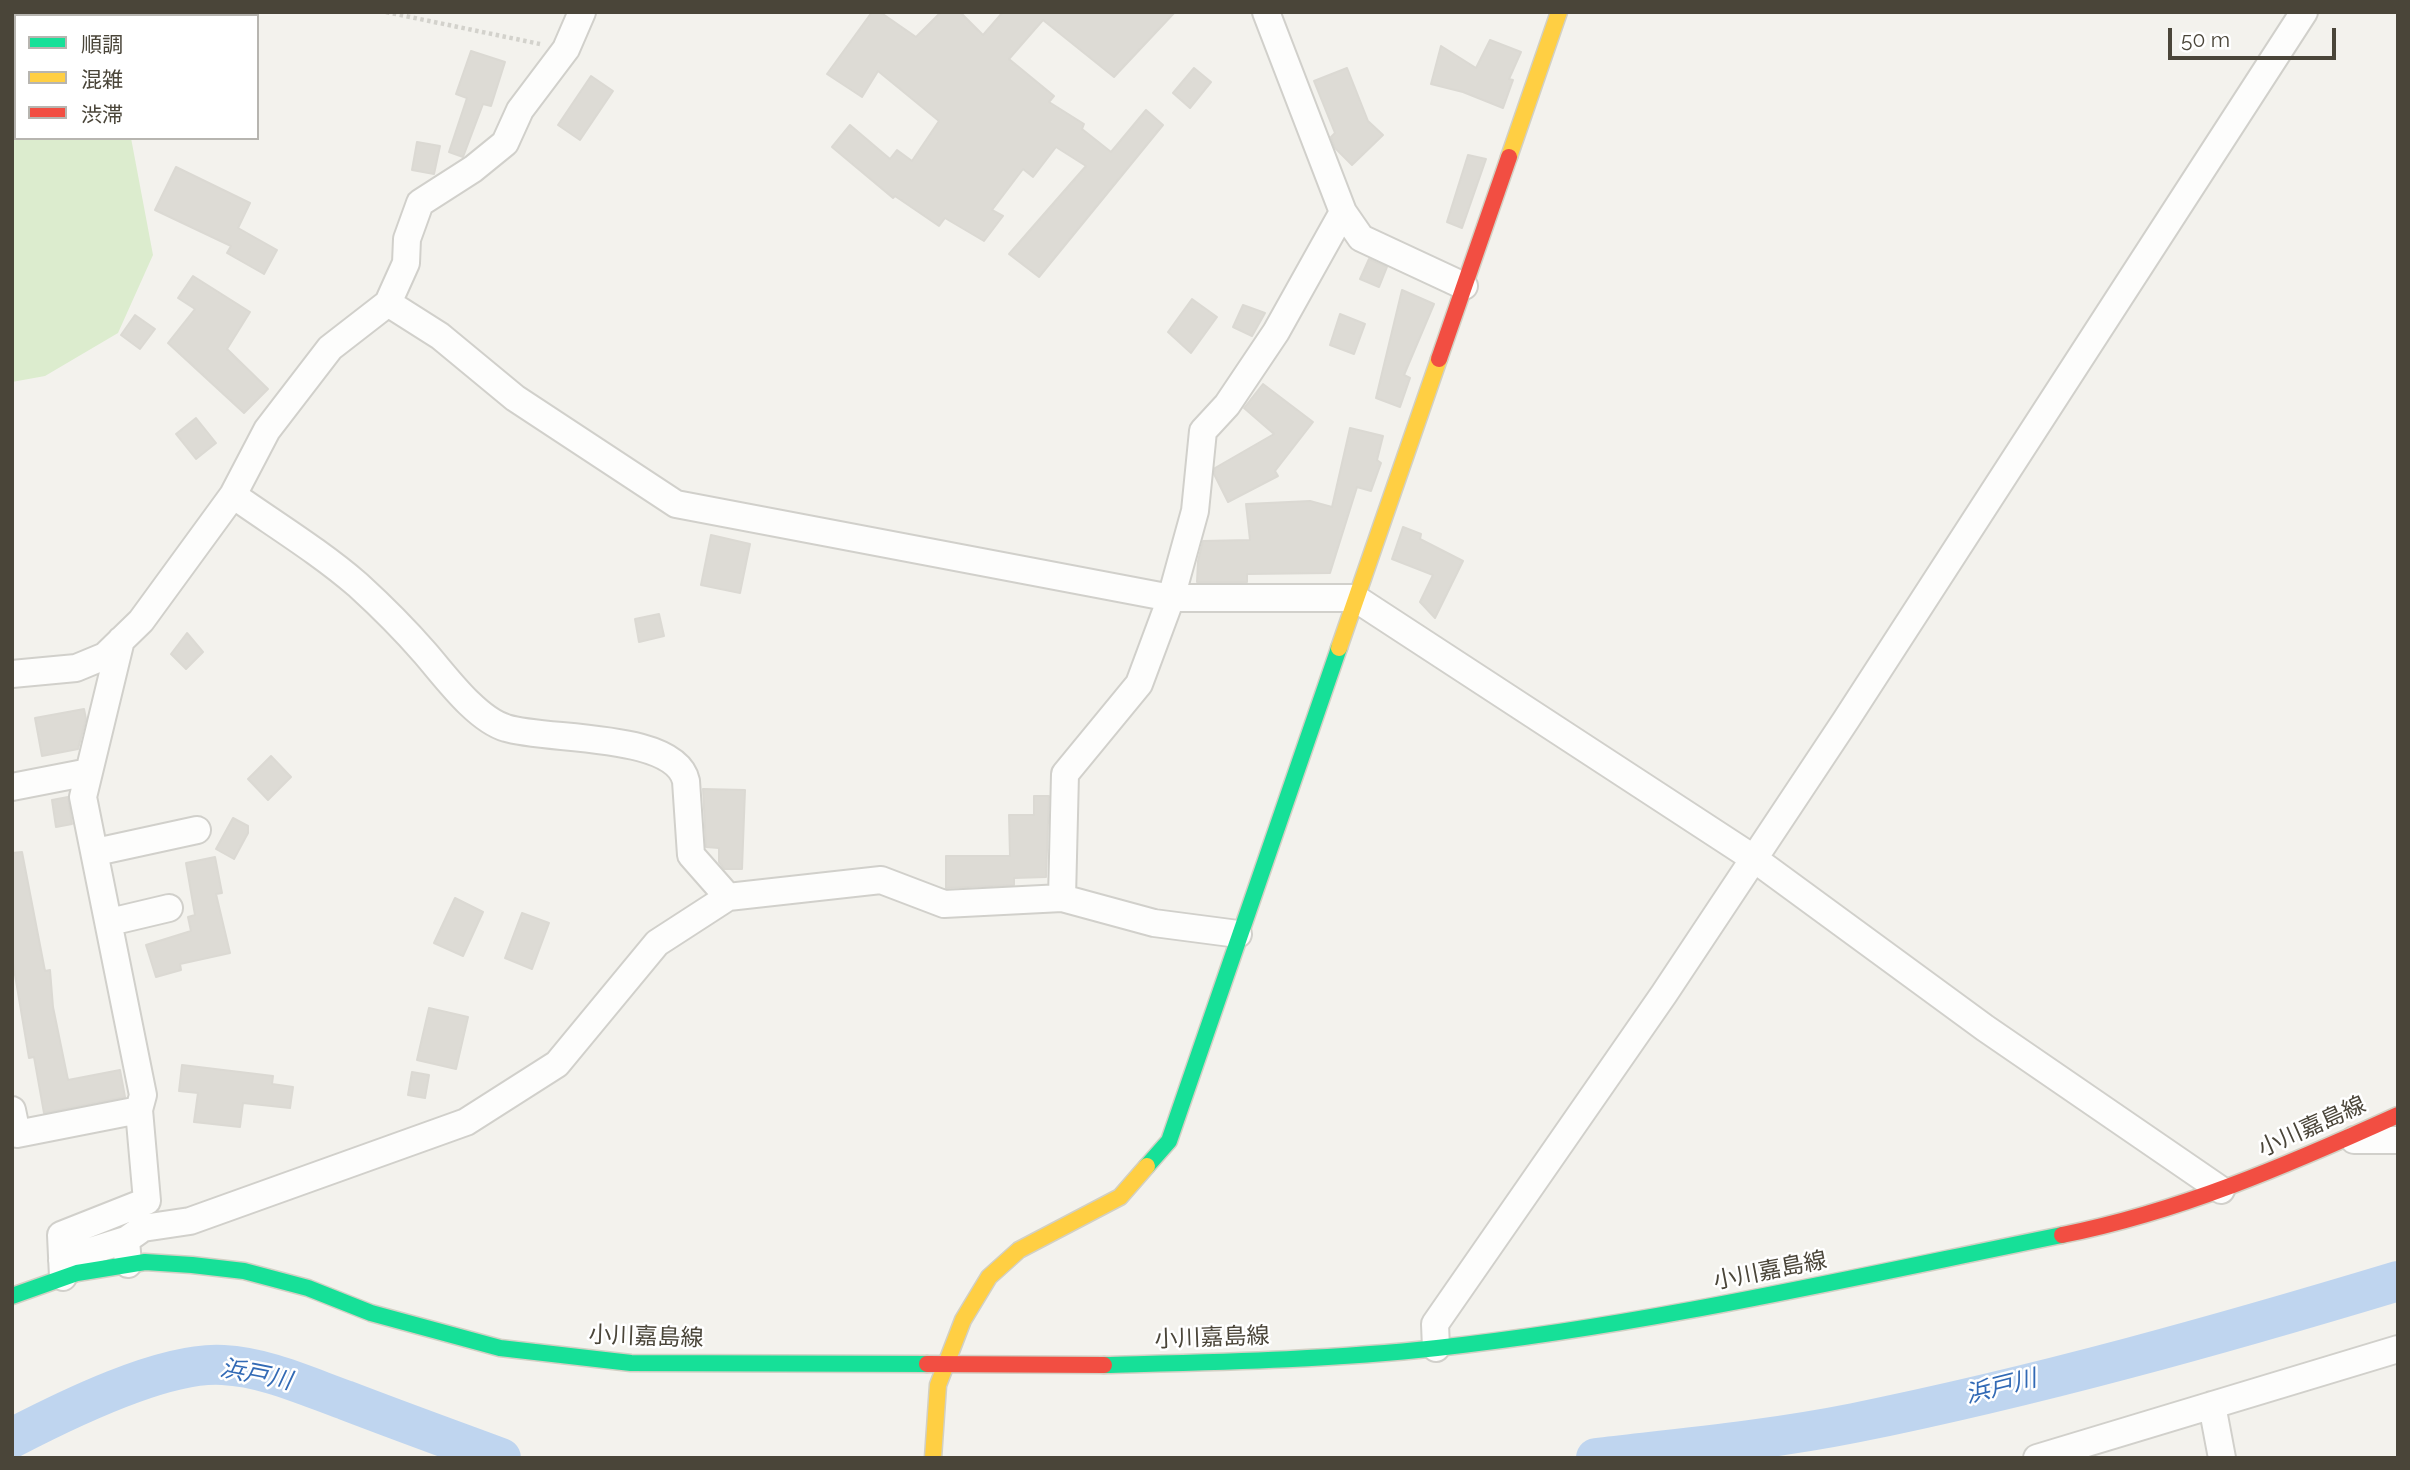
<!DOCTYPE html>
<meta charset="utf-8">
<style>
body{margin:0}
#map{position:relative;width:2410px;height:1470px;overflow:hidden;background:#f3f2ed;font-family:Raleway,"Noto Sans JP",sans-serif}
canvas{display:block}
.frame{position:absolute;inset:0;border:14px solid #4a4539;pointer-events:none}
.legend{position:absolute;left:14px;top:14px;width:245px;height:126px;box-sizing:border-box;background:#fff;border:2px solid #b7b5b0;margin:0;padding:9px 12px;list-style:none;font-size:21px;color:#4a4539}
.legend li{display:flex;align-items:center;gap:14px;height:35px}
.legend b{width:35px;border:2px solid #b7b5b0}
.scale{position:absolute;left:2168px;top:28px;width:168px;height:32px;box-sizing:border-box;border:4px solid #4a4539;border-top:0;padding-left:9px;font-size:21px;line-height:24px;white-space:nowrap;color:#4a4539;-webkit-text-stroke:5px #fff;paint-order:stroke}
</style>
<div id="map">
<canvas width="2410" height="1470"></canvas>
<div class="frame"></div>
<ul class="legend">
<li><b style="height:9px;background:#16e098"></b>順調</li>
<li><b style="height:9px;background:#ffcf43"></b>混雑</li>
<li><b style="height:9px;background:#f24e42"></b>渋滞</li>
</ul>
<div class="scale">50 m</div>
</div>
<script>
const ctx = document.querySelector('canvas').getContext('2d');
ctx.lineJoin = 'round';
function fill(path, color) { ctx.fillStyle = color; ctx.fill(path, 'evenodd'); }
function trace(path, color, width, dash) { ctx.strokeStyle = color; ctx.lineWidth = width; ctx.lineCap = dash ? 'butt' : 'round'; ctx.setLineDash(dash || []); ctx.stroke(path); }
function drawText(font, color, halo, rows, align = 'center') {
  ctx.font = font + ' Raleway,"Noto Sans JP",sans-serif'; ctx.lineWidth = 5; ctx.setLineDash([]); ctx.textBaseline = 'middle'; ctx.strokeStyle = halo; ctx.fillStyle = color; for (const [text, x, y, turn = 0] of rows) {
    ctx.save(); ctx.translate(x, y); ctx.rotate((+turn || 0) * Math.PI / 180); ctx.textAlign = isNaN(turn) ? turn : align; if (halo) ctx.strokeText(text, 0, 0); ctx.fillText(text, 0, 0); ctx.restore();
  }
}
const green = new Path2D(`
 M12,12h80v4h-76v122h115l22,117 -35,78 -73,43 -33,6z`);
const river = new Path2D(`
 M12,1438c52,-27 152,-77 211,-73 42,2 83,21 122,35 52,20 104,39 156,58
 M1596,1458c86,-10 173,-18 258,-35 183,-37 365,-88 544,-142`);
const building = new Path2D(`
 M872,12h8l36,25 25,-25h19l23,23 20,-23h172l-61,65 -71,-57 -34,39 45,37 -5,6 35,22 -2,5 29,23 35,-42 17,15 -124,152 -30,-23 77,-88 -30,-19 -23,30 -10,-8 -31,41 11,6 -19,25 -39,-23 -6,8 -44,-30 -2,2 -61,-51 18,-22 40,34 7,-9 15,11 27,-40 -61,-50 -16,26 -35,-23z
 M1490,40l31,12 -12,27 4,1 -10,28 -40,-16 -32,-8 10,-38 35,22z
 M471,51l34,11 -14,44 -8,-2 -20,53 -14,-5 18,-54 -11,-4z
 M1194,68l17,14 -21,26 -17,-15z
 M1347,68l21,53 15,14 -31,30 -17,-17 -4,-11 4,-4 -21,-52z
 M591,76l22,15 -33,49 -22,-15z
 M417,142l23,4 -6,28 -22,-4z
 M1468,155l18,4 -24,69 -15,-6z
 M176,167l74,36 -12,25 39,22 -13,24 -37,-21 4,-7 -76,-36z
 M1369,259l18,8 -8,20 -19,-8z
 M193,276l57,36 -23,37 41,40 -24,24 -76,-70 27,-34 -17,-11z
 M1402,290l32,14 -30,71 6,3 -10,29 -24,-9z
 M1192,299l25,18 -26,36 -23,-21z
 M1243,305l22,8 -13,23 -19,-9z
 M1340,314l25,10 -11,30 -24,-9z
 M135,315l20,14 -15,20 -19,-14z
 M1263,384l50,38 -38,49 3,5 -50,26 -14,-28 1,-6 59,-34 -30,-26z
 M196,418l20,25 -20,16 -20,-25z
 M1350,428l33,8 -6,24 4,3 -10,28 -14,-4 -27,86 -83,1v8h-50l1,-21 5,-20 47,-1 -4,-36 64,-3 22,6z
 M1403,527l18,7 -1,5 43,22 -28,57 -15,-16 13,-27 -41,-16z
 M711,535l39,9 -10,49 -39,-8z
 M659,614l5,22 -25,6 -4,-23z
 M187,633l16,19 -17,17 -15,-15z
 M84,709l2,10 -8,30 -36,7 -7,-38z
 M271,756l20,21 -23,23 -20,-21z
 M703,789l42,1 -3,79h-18l-5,-7v-14l-13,-1z
 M1034,796h15l-3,81 -32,1v7l-68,3v-32h64l-1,-41h25z
 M68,797l4,27 -16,3 -4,-27z
 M233,818l15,8v7l-14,26 -18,-10z
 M22,852l23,119 5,-1 3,37 15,73 52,-10 5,27 -81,16 -10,-56 -5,1 -17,-101v-104z
 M215,857l7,36 -6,1 14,59 -50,11 1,6 -25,7 -10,-32 45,-14 -3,-14 7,-2 -9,-52z
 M455,898l28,14 -20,44 -29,-13z
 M522,913l27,10 -17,46 -27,-11z
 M429,1008l39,9 -12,52 -39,-9z
 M182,1065l91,11 -1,8 21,3 -3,21 -47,-5 -3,24 -46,-5 4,-29 -19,-2z
 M412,1072l17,3 -4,23 -17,-3z`);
const path = new Path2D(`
 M386,12l154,32`);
const street = new Path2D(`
 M1266,12l77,200 18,26 103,48
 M388,303l52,33 75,62 161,106 495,94h184l398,260 232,170 236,162
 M233,495c41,29 87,57 125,90 23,21 47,45 67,68 20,23 51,66 81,75 40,13 169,4 180,53l5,74 37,42
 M12,674l64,-6 29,-12 36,-35 92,-126 34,-65 63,-82 58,-45 18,-40 1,-24 13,-36 53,-34 32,-26 15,-33 46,-61 16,-37
 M12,787l77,-15
 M96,852l101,-22
 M1062,898l3,-124 74,-90 32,-86 24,-87 8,-80 24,-26 49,-73 67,-120
 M110,922l59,-14
 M12,1110l5,24 122,-24
 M2354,1140h44
 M62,1260l64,-20
 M128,1264l-2,-24 17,-12 47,-7 276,-99 91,-58 100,-121 71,-46 153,-17 63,24 118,-6 92,25 84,11
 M63,1277l-2,-42 86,-34 -8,-91 4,-15 -60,-298 38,-157
 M1436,1348l-1,-24 229,-330 182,-274 458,-708
 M2212,1405l10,53
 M2037,1458l361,-109`);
const fast = new Path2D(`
 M1147,1166l22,-25 170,-493
 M12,1296l65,-23 68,-11 47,3 52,6 64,17 63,25 129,35 131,15 296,1
 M1104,1365c110,-3 223,-5 333,-17 211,-23 418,-71 625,-113`);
const slow = new Path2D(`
 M1509,157l50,-145
 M1339,648l100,-289
 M933,1458l5,-73 25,-65 26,-43 30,-27 101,-53 27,-31`);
const jam = new Path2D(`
 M1439,359l70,-202
 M2062,1235c117,-23 228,-71 336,-120
 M927,1364l177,1`);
const streetNames = [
 ["小川嘉島線",2312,1127,-24],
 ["小川嘉島線",1770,1271,-11],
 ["小川嘉島線",646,1337,2],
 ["小川嘉島線",1212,1338,-2]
];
const waterNames = [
 ["浜戸川",256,1375,11],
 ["浜戸川",2001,1387,-14]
];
fill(green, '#dcecce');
trace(river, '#bfd5ef', 40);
fill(building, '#dddbd5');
trace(building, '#dbd9d3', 2);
trace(street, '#d1d0cb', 30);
trace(fast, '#d2d0c4', 19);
trace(slow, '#d2d0c4', 19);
trace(jam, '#d2d0c4', 19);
trace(path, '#d3d2cc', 4.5, [3.5, 3.5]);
trace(street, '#fdfdfc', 26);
trace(fast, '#16e098', 16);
trace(slow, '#ffcf43', 16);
trace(jam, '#f24e42', 16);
drawText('23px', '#4a4539', '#fff', streetNames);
drawText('italic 24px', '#326ab5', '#fff', waterNames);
</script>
